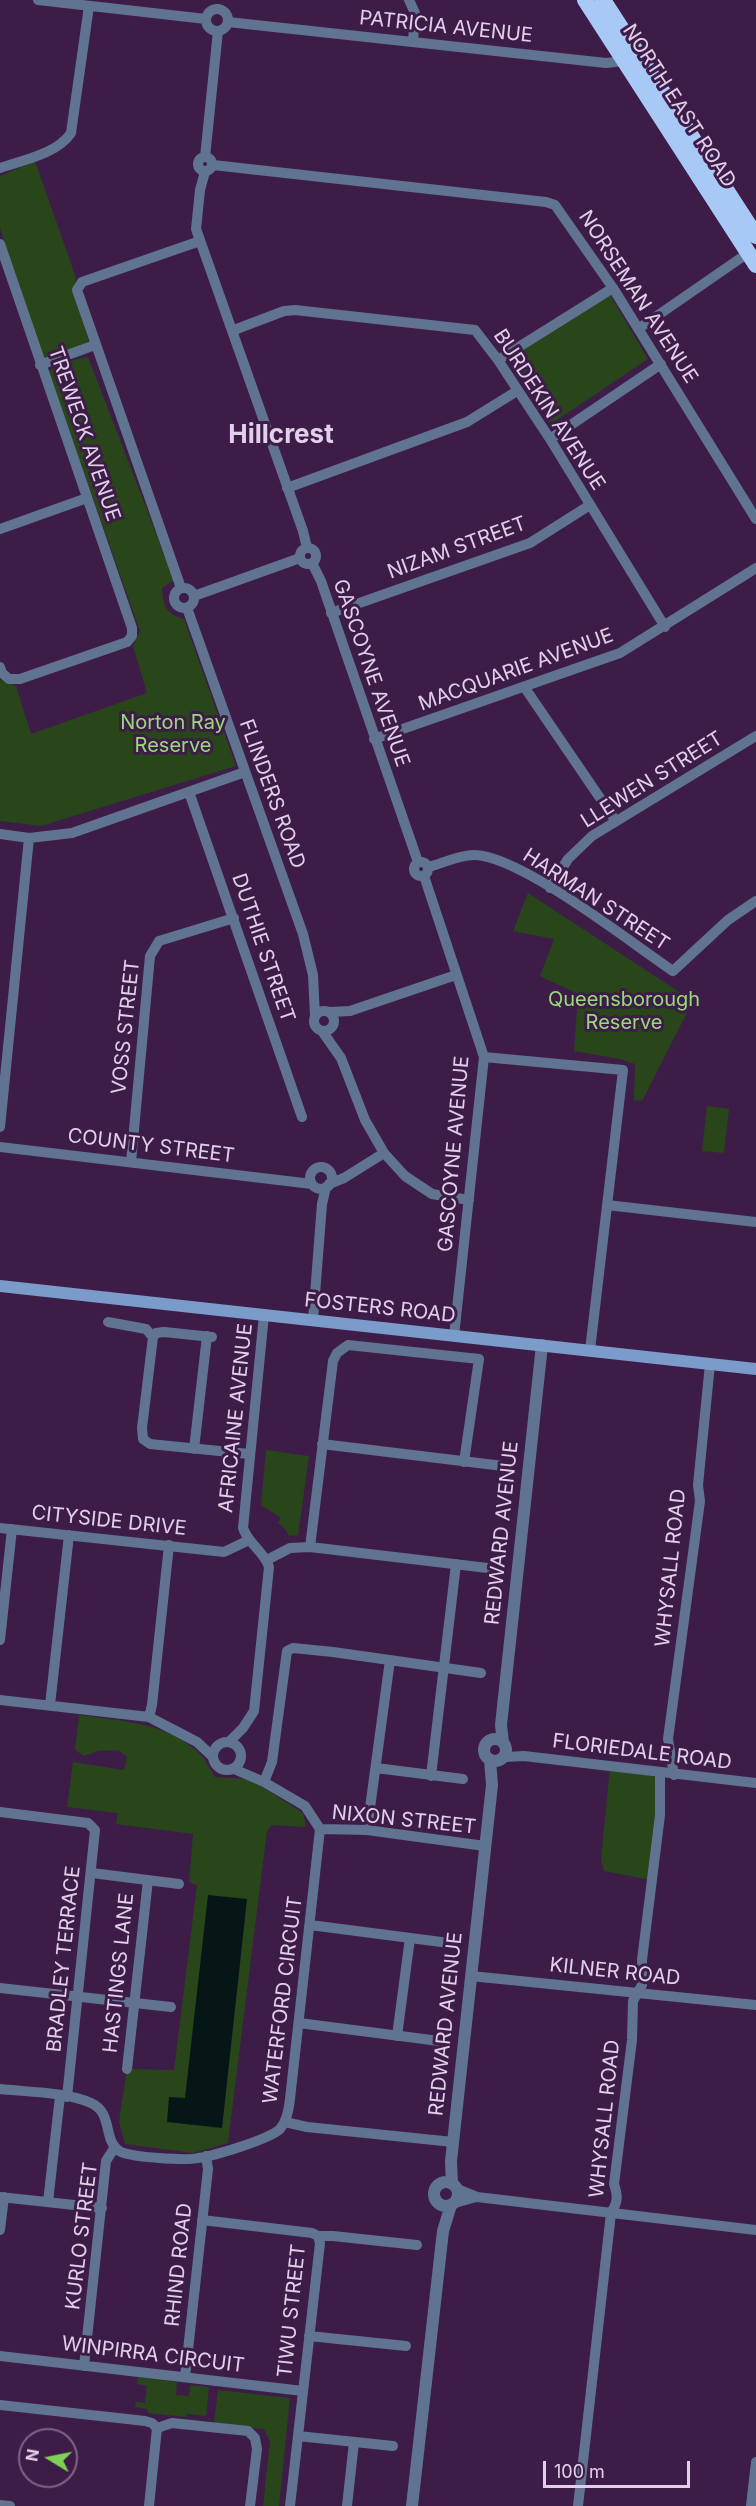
<!DOCTYPE html>
<style>
body{margin:0}
#map{position:relative;width:756px;height:2506px;overflow:hidden;background:#3d1d48;font-family:Inter,sans-serif}
canvas{display:block}
.north{position:absolute;left:18px;top:2428px;width:60px;height:60px;box-sizing:border-box;background:#3d1d48;border:2px solid #7f6488;border-radius:50%;rotate:280deg;font-size:16px;font-weight:700;line-height:24px;text-align:center;color:#e2cfe9}
.north::after{content:'';display:block;margin:auto;width:21px;height:27px;background:#7dd154;clip-path:polygon(50% 0,100% 100%,50% 72%,0 100%)}
.scale{position:absolute;left:543px;top:2461px;width:147px;height:27px;box-sizing:border-box;border:3px solid #e2cfe9;border-top:0;padding-left:8px;font-size:18px;line-height:21px;white-space:nowrap;color:#e2cfe9;-webkit-text-stroke:4px #3d1d48;paint-order:stroke}
</style>
<div id="map">
<canvas width="756" height="2506"></canvas>
<div class="north">N</div>
<div class="scale">100 m</div>
</div>
<script>
const ctx = document.querySelector('canvas').getContext('2d');
ctx.lineJoin = 'round';
function fill(path, color) { ctx.fillStyle = color; ctx.fill(path, 'evenodd'); }
function trace(path, color, width, dash) { ctx.strokeStyle = color; ctx.lineWidth = width; ctx.lineCap = dash ? 'butt' : 'round'; ctx.setLineDash(dash || []); ctx.stroke(path); }
function drawText(font, color, halo, rows, align = 'center') {
  ctx.font = font + ' Inter,sans-serif'; ctx.lineWidth = 6; ctx.setLineDash([]); ctx.textBaseline = 'middle'; ctx.strokeStyle = halo; ctx.fillStyle = color; for (const [text, x, y, turn = 0] of rows) {
    ctx.save(); ctx.translate(x, y); ctx.rotate((+turn || 0) * Math.PI / 180); ctx.textAlign = isNaN(turn) ? turn : align; if (halo) ctx.strokeText(text, 0, 0); ctx.fillText(text, 0, 0); ctx.restore();
  }
}
const green = new Path2D(`
 M35,161l41,117 -3,13 16,51 -46,18 -43,-132v-52z
 M609,293l39,66 -97,65 -42,-67z
 M88,357l86,223 -12,8c1,18 4,26 22,31l52,147 -195,60 -41,-5v-142l16,7 15,48 116,-41 -14,-47 7,-15 -92,-260 26,-11z
 M528,893l165,108 -51,100 -8,-1 1,-36 -15,-5 -46,-8 4,-57 -38,-18 14,-37 -41,-8z
 M707,1106l22,3 -5,44 -22,-2z
 M266,1450l43,6 -11,79 -9,1 -3,-6 -8,-7 3,-5 -20,-13z
 M79,1715c42,6 88,7 121,39 6,6 10,16 15,23l35,2 53,34 3,14 -35,-2 -4,6 -39,312 -35,10 -68,-9 -6,-22 8,-53 47,1 23,-185 -8,-3 4,-48 -77,-10 2,-11 -51,-6 6,-45 51,8 3,-13 -9,-7 -20,1 -14,5 -9,-6z
 M610,1767l50,6 -9,107 -47,-9 -3,-11z
 M138,2377l39,5 -1,13 13,1 1,-11 19,2 -3,29 -19,-2v3l-39,-4v-4l-13,-2 1,-5 9,1 2,-17 -10,-2z
 M218,2390l72,8 -11,108h-16l7,-65 -6,-12 -50,-5z`);
const water = new Path2D(`
 M208,1895l39,4 -25,229 -55,-6 2,-25 16,1z`);
const minor = new Path2D(`
 M38,0l168,19
 M409,0l6,13 -2,29
 M206 20a11 11 0 1 1 22 0a11 11 0 1 1-22 0Z
 M228,22l378,41 18,-2
 M198 164a7 7 0 1 1 14 0a7 7 0 1 1-14 0Z
 M205,157l13,-126
 M213,165l333,37 9,3 58,83 143,231
 M0,168c23,-8 57,-14 71,-35l18,-127
 M205,172l-5,18 -4,39 107,302 4,17
 M0,244l132,384v8l-5,6 -107,37h-11l-7,-6 -2,-6
 M638,329l110,-76
 M234,330l50,-19 11,-1 180,20 23,30 52,79 115,188
 M498,360l115,-72
 M40,365l55,-20
 M550,439l111,-75
 M287,488l180,-66 50,-31
 M0,529l87,-31
 M300 556a8 8 0 1 1 16 0a8 8 0 1 1-16 0Z
 M312,563l9,18 97,281
 M174 598a10 10 0 1 1 20 0a10 10 0 1 1-20 0Z
 M181,588l-104,-298 5,-8 118,-41
 M194,596l106,-38
 M187,608l116,326 10,41 2,41
 M331,613l199,-70 60,-38
 M525,688l90,132
 M374,739l246,-86 136,-85
 M189,792l113,325
 M0,834l29,4 43,-5 173,-61
 M414 869a7 7 0 1 1 14 0a7 7 0 1 1-14 0Z
 M429,867c14,-4 30,-12 45,-12 46,0 157,88 199,116l55,-51 28,-19
 M424,876l60,181 -30,279
 M550,888l18,-29 24,-23 164,-100
 M314 1021a10 10 0 1 1 20 0a10 10 0 1 1-20 0Z
 M330,1012l20,-1 106,-36
 M322,1031l19,27 24,62 19,33 21,23 27,18 37,6
 M484,1057l139,13 -33,280
 M0,1127l29,-289
 M0,1147l312,37
 M131,1162l19,-206 9,-15 75,-23
 M310 1178a11 11 0 1 1 22 0a11 11 0 1 1-22 0Z
 M329,1184l15,-6 40,-25
 M607,1205l149,17
 M313,1320l9,-116 4,-17
 M108,1322l38,7 7,8
 M212,1337l-48,-5 -8,1 -3,4 -11,91 1,11 7,5 99,10
 M322,1444l181,22
 M194,1449l13,-113
 M0,1528l224,24 23,-11
 M310,1547l23,-186 4,-8 11,-8 131,14 -15,103
 M267,1560l23,-12 20,-1 186,22
 M0,1640l12,-111
 M0,1700l149,17 48,25 15,14
 M50,1705l19,-170
 M149,1717l3,-12 17,-160
 M213 1756a14 14 0 1 1 28 0a14 14 0 1 1-28 0Z
 M229,1742l14,-14 11,-17 15,-144c-5,-16 -20,-22 -26,-39l21,-213
 M504,1757l20,-1 232,27
 M376,1768l87,11
 M674,1775l-6,-36 32,-238 -2,-16 12,-121
 M431,1776l25,-212
 M264,1782l8,-20 15,-111 6,-3 40,4 148,21
 M0,1812l88,11 7,7 -28,267
 M320,1829l47,1 118,16
 M367,1830l23,-170
 M92,1873l87,11
 M310,1925l139,18
 M471,1976l285,29
 M0,1988l171,19
 M299,2023l140,18
 M397,2036l13,-98
 M127,2069l21,-189
 M0,2089c27,3 67,3 91,14 23,10 11,39 30,49 11,5 64,9 77,6 16,-2 72,-19 82,-29 7,-8 9,-20 10,-30l30,-270 -15,-23 -41,-24 -30,-13
 M285,2122l22,5 146,15
 M457,2189l20,8 279,33
 M0,2197l102,11
 M48,2202l12,-106
 M455,2203l21,-6
 M202,2220l110,13 6,3 2,7 -30,263
 M0,2230l4,-33
 M318,2236h15l84,9
 M309,2336l97,10
 M0,2356l303,35
 M84,2366l22,-205 9,-14
 M185,2377l23,-208 -2,-13
 M0,2405l145,16 7,2 5,5
 M157,2428l15,-5 76,8 7,7 2,11 -7,57
 M298,2436l95,10
 M0,2505l10,1
 M149,2506l8,-78
 M347,2506l7,-64
 M578,2506l33,-293c7,-11 7,-17 3,-29l18,-144 1,-39 9,-16v-25l18,-145v-42
 M751,2506l5,-44`);
const tertiary = new Path2D(`
 M484 1750a11 11 0 1 1 22 0a11 11 0 1 1-22 0Z
 M503,1742l-2,-17 41,-380
 M434 2194a12 12 0 1 1 24 0a12 12 0 1 1-24 0Z
 M452,2184l-1,-23 41,-376 -2,-25
 M412,2506l31,-275 8,-26`);
const secondary = new Path2D(`
 M0,1286l756,83`);
const trunk = new Path2D(`
 M585,0l171,265
 M603,0l153,236`);
const streetNames = [
 ["PATRICIA AVENUE",446,27,6],
 ["NORTH EAST ROAD",679,106,57],
 ["NORSEMAN AVENUE",638,297,57],
 ["BURDEKIN AVENUE",549,410,57],
 ["TREWECK AVENUE",84,434,71],
 ["NIZAM STREET",457,548,-20],
 ["MACQUARIE AVENUE",516,670,-20],
 ["GASCOYNE AVENUE",371,673,71],
 ["LLEWEN STREET",652,780,-32],
 ["FLINDERS ROAD",272,794,70],
 ["HARMAN STREET",596,900,33],
 ["DUTHIE STREET",263,948,71],
 ["VOSS STREET",126,1027,-84],
 ["COUNTY STREET",151,1146,7],
 ["GASCOYNE AVENUE",454,1154,-85],
 ["FOSTERS ROAD",380,1308,6],
 ["AFRICAINE AVENUE",236,1418,-84],
 ["CITYSIDE DRIVE",109,1521,6],
 ["REDWARD AVENUE",502,1533,-84],
 ["WHYSALL ROAD",671,1568,-84],
 ["FLORIEDALE ROAD",642,1752,7],
 ["NIXON STREET",404,1820,6],
 ["BRADLEY TERRACE",64,1959,-84],
 ["KILNER ROAD",615,1972,6],
 ["HASTINGS LANE",119,1973,-84],
 ["WATERFORD CIRCUIT",283,2000,-83],
 ["REDWARD AVENUE",446,2024,-84],
 ["WHYSALL ROAD",605,2119,-84],
 ["KURLO STREET",82,2236,-83],
 ["RHIND ROAD",179,2265,-84],
 ["TIWU STREET",292,2311,-84],
 ["WINPIRRA CIRCUIT",153,2355,7]
];
const parkNames = [
 ["Norton Ray",173,723],
 ["Reserve",173,746],
 ["Queensborough",624,1000],
 ["Reserve",624,1023]
];
const districtNames = [
 ["Hillcrest",281,435]
];
fill(green, '#28461a');
fill(water, '#061617');
trace(minor, '#607491', 10);
trace(tertiary, '#607491', 12);
trace(secondary, '#7b9cca', 12);
trace(trunk, '#a8c8f5', 16);
drawText('20px', '#e2cfe9', '#3d1d48', streetNames);
drawText('20px', '#98da7a', '#3d1d48', parkNames);
drawText('bold 26px', '#e2cfe9', '#3d1d48', districtNames);
</script>
